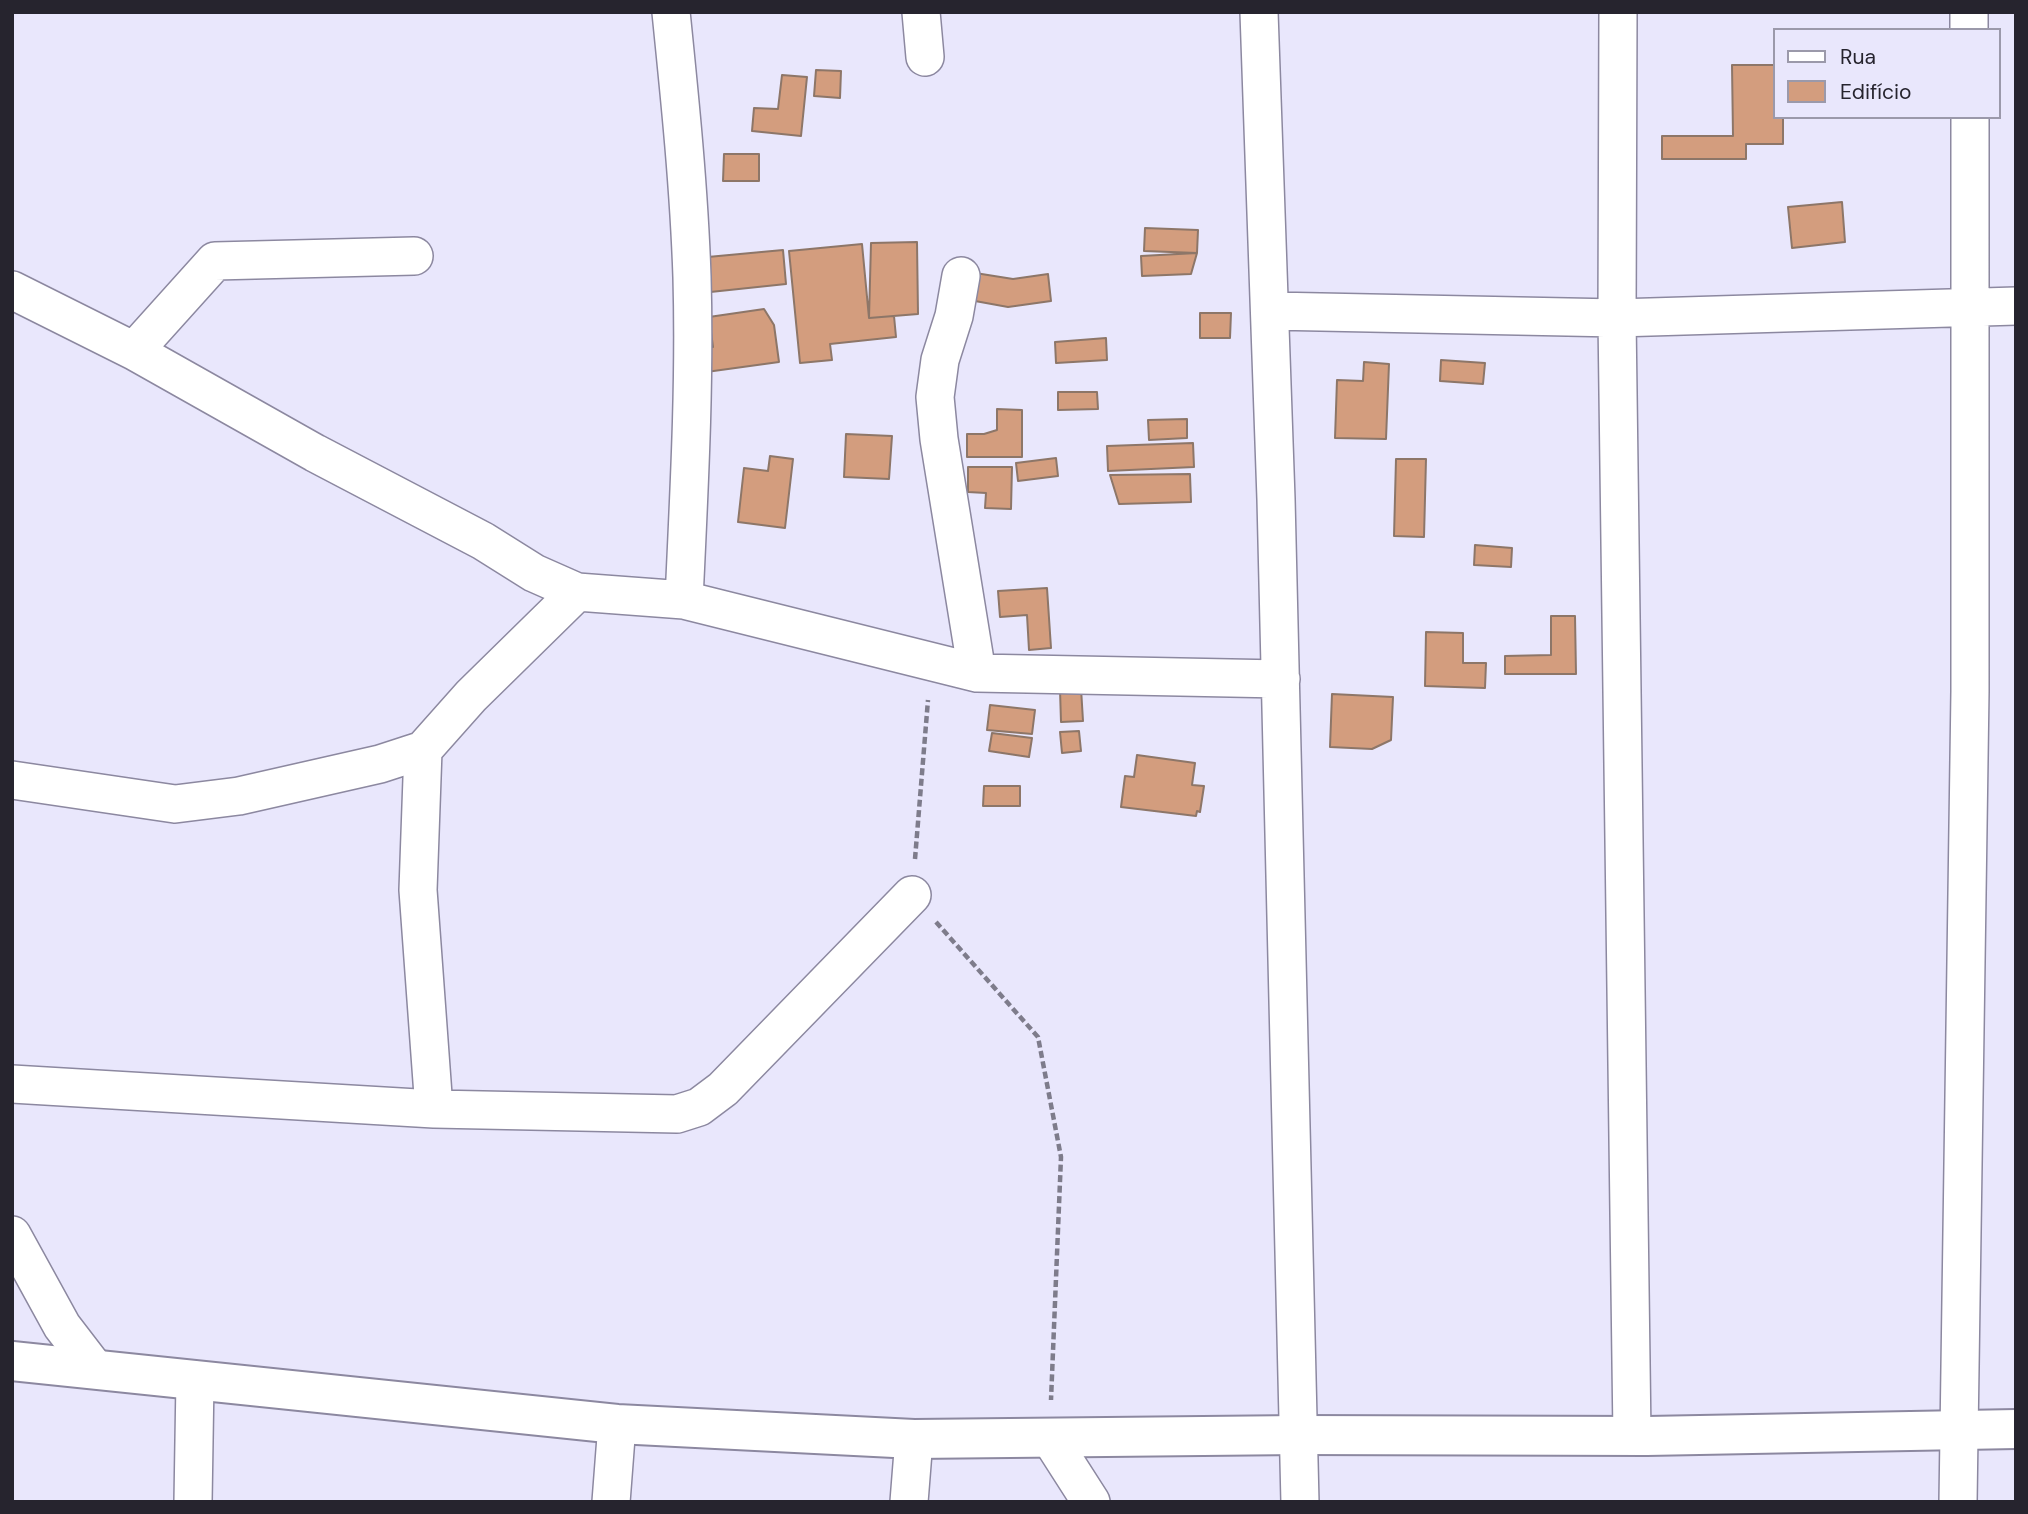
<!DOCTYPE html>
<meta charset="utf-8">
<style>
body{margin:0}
#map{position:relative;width:2028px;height:1514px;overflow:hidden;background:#e9e7fc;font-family:"DM Sans",sans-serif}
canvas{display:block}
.frame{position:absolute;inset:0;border:14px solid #26242e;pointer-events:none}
.legend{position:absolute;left:1773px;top:28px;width:228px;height:91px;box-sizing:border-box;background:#e9e7fc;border:2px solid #9b99aa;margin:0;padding:9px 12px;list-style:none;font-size:21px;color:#26242e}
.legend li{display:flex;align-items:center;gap:14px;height:35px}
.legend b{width:35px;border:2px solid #9b99aa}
</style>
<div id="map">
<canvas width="2028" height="1514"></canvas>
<div class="frame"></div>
<ul class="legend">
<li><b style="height:9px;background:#fff"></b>Rua</li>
<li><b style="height:19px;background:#d39d7e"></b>Edifício</li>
</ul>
</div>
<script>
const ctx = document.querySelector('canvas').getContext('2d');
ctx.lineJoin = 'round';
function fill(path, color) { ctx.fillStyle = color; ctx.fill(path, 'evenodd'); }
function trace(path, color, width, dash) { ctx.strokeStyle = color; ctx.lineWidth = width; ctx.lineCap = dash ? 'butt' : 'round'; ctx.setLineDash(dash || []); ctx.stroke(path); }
const building = new Path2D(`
 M1732,65h42v52h9v27h-37v15h-84v-23h71z
 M816,70l25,1 -1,27 -26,-2z
 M782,75l25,2 -6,59 -49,-5 2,-23 24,1z
 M724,154h35v27h-36z
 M1842,202l3,40 -53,6 -4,-41z
 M1145,228l53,2 -1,23 -53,-2z
 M917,242l1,72 -49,4 2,-75z
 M862,244l7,74 25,-2 2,21 -66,7 2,16 -32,3 -11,-112z
 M783,250l3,34 -85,9 -4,-35z
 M1197,253l-6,21 -49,2 -1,-20z
 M969,272l44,7 35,-5 3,27 -43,6 -44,-8z
 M764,309l10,16 5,37 -80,11 -3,-24 17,-2 -4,-30z
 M1200,313h31l-1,25h-30z
 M1106,338l1,22 -51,3 -1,-21z
 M1441,360l44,3 -2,21 -43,-3z
 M1364,362l25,2 -3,75 -51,-1 2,-58 26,1z
 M1058,392h39l1,17 -40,1z
 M997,409l25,1v47h-55v-23h17l13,-4z
 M1187,419v19l-38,2 -1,-20z
 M846,434l46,2 -3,43 -45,-2z
 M1193,443l1,24 -86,4 -1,-25z
 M770,456l23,3 -8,69 -47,-6 6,-54 24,3z
 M1056,458l2,18 -40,5 -2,-18z
 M1396,459h30l-2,78 -30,-1z
 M968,467h44l-1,42 -26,-1 1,-15 -18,-1z
 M1190,474l1,28 -72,2 -9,-29z
 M1475,545l37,3 -1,19 -37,-2z
 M1047,588l4,60 -22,2 -2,-35 -27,2 -2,-26z
 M1551,616h24l1,58h-71v-18l46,-1z
 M1426,632l37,1v30h23l-1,25 -60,-2z
 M1081,688l2,33 -22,1 -1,-32z
 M1332,694l61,3 -2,43 -19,9 -42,-2z
 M990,705l45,5 -3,24 -45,-4z
 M1079,731l2,20 -19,2 -2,-21z
 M992,733l40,5 -3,19 -40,-6z
 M1137,755l58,8 -3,22 12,1 -4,26 -3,-1 -1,5 -75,-9 4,-31 9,1z
 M984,786h36v20h-37z`);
const path = new Path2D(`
 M915,859l13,-159
 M936,922l102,115 23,120 -10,243`);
const street = new Path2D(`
 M671,12c9,88 18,176 21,265 3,107 -3,215 -8,323
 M921,12l4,45
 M1259,12l17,487 24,1003
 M1618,12l-1,306 15,1118
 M1969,12v18
 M961,276l-7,40 -14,44 -5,37 4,42 38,234
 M12,290l122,61 181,102 168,88 51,32 43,19 107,8 293,73 304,6
 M1271,311l346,7 399,-12
 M134,351l81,-90 199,-5
 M423,750l-5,140 16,219
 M12,780l163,24 64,-8 141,-32 43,-14 48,-54 106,-104
 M12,1084l422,25 243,5 22,-7 24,-18 189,-194
 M12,1235l50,91 33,43
 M1050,1438l41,64
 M193,1502l2,-122
 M611,1502l6,-78
 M909,1502l5,-63
 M1958,1502l12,-811v-574`);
const secondary = new Path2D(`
 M12,1361l605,63 297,15 385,-4 348,1 369,-7`);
fill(building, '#d39d7e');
trace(building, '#8d7668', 2);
trace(street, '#8c88a0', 40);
trace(secondary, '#8c88a0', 42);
trace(path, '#7e7c8b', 4.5, [7, 3.5]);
trace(street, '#fff', 37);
trace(secondary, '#fff', 38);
</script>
